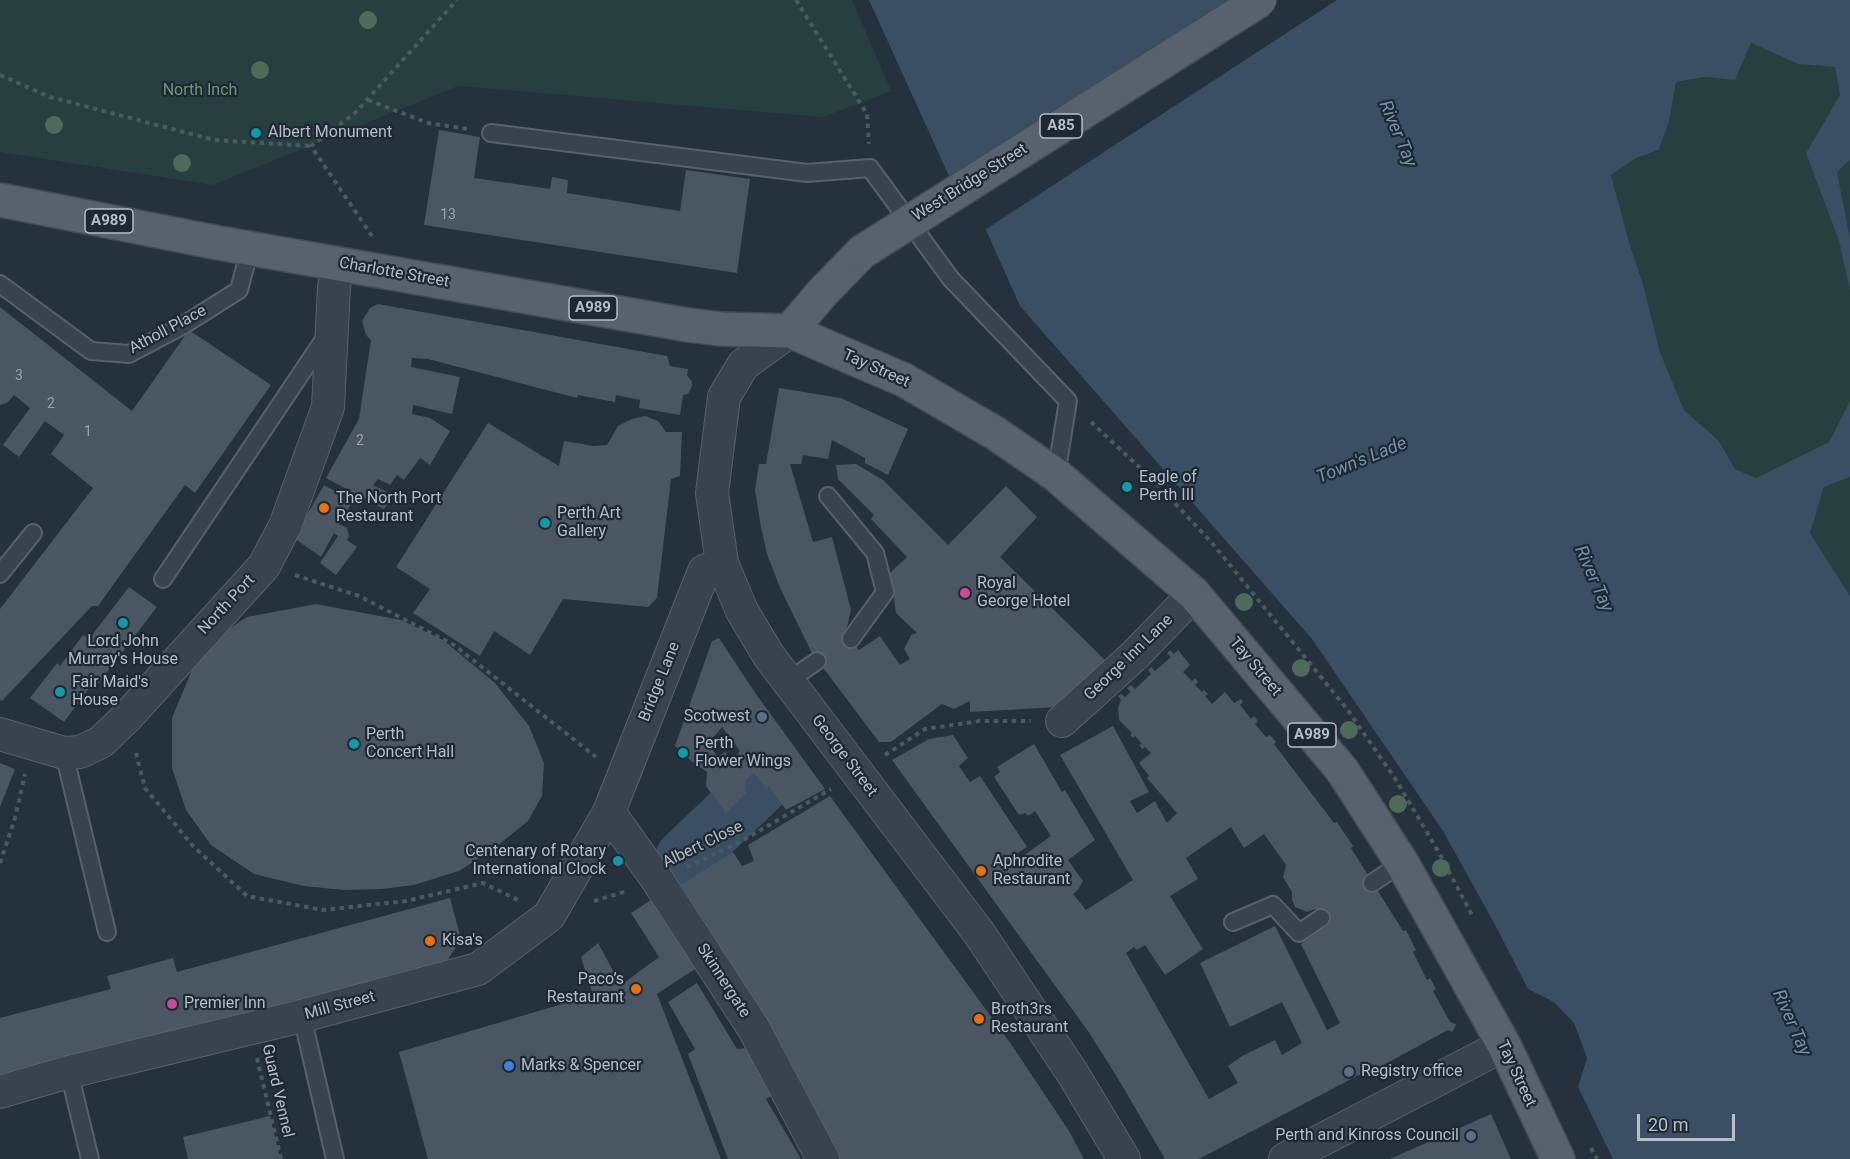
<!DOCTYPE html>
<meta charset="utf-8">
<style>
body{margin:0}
#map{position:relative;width:1850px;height:1159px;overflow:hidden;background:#25313d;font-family:Roboto,sans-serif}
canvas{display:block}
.scale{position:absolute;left:1637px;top:1114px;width:98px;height:27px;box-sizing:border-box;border:3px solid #b5bec8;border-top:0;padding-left:8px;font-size:18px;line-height:21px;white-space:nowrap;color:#b5bec8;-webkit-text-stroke:4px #1e2833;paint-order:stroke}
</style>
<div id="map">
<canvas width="1850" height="1159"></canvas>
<div class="scale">20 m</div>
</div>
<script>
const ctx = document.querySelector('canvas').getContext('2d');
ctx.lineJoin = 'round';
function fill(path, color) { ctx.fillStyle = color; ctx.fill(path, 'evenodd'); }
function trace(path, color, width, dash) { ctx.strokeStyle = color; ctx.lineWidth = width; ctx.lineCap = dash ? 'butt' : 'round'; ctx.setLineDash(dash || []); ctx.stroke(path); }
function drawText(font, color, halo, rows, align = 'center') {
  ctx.font = font + ' Roboto,sans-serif'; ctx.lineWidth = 4.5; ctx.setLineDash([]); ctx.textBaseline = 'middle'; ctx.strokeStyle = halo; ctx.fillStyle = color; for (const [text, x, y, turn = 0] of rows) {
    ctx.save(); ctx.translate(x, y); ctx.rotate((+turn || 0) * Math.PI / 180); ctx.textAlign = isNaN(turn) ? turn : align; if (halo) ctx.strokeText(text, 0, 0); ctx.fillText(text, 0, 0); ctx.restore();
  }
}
const green = new Path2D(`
 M0,0h852l39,91 -68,26 -365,-31 -245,99 -213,-33z
 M1751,43l47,21 37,3 5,28 -34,58 33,88 11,46v114l-21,41 -73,36 -21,-9 -16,-28 -35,-31 -24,-58 -17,-68 -14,-42 -18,-67 25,-17 23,-8 10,-30 7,-38 29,-5 30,3z
 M1850,160v78l-13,-66z
 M1850,477v119l-40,-63 14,-46z`);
const water = new Path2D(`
 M869,0h981v160l-13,12 13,66v52l-11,-49 -33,-88 34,-58 -5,-28 -37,-3 -47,-21 -16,37 -30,-3 -29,5 -7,39 -10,29 -23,8 -25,17 18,67 14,42 17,68 24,58 35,31 16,28 21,9 73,-36 21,-41v76l-26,10 -14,46 40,63v563h-237l-35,-72 9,-29 -13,-35 -20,-21 -26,-13 -35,-68 -50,-90 -131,-192 -292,-333 -34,-76 -32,-43z`);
const pier = new Path2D(`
 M1232,0h105l-354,231 -32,-43z`);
const river = new Path2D(`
 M684,858l77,-73`);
const building = new Path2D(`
 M439,130l41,7 -6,41 76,11 2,-12 16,3 -1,13 113,18 6,-41 64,9 -13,94 -313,-48z
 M378,304l289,52 3,10 18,3 -1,6 5,7v4l-4,8 -5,1 -3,20 -41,-7 1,-8 -24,-5 -1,7 -37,-7 -1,3 -149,-39 -16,-1 -1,9 49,10 -8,37 -39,-9 -1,9 18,4 20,13 -20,34 -10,-7 -16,22 -7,-5 -7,10 -12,-6 -5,6 20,10 -9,14 -58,-31 33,-59 12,-79 -5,-5 -4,-14 8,-13z
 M0,307l132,104 57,-81 82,55 -76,108 -10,-8 -87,121h-6l-90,95 -2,-1v-91l93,-121 -42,-34 13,-19 -19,-14 -26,36 -16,-12 27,-37 -16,-13 -7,8 -7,2z
 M779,388l62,10 67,31 -20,46 -23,-12v-5l-33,-18 -4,19 -25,-4 -2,9h-11l23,78 19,-5 19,73 -5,21 13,19 21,-14 20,29 10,-6 -6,-10 7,-14 6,-2 -21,-20 -6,-40 17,-16 -36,-38 3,-4 -36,-36 -2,-14 20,-1 27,16 65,65 58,-59 31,31 -37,40 106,104 -48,46 -88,5v-11l-16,8 -12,-5 -51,38h-12l-67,-89 -32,-65 -13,-34 -6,-27 -6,-37 4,-26h7z
 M645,416l13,5 8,11h16l-2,44 -9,3 -14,119 -9,9 -85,-8 -33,56 -36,-24 -14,25 -67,-43 17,-24 -34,-22 92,-144 71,43 5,-25 30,5 13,-1 11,-19 14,-7z
 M324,485l29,16 -14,23 8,4 2,8 -2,4 10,7 -21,28 -16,-12 18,-27 -4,-3 -13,24 -27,-19z
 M129,587l28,20 -63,82 -4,-2 -26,35 -34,-24 27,-35 3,3 23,-31 6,4z
 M316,604l85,16 42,20 52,43 34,43 15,37 -2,33 -14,25 -32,26 -37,24 -45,14 -32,4 -39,1 -39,-4 -50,-12 -43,-29 -25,-35 -14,-42v-50l20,-48 22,-31 33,-22z
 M719,638l37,56 69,95 -39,21 -17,-24 -3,3 -12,-16 -9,8 1,12 -20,20 -20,-27 1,-14 -16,-11 -16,-15 37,-105zM722,727l18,24 -8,10 -7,-9 -7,5 -10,-13z
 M1170,650l4,4 4,-4 12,15 -7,7 9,9 3,-3 3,4 -3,3 7,7 2,-2 4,4 -3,2 7,8 13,-12 9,11 7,-4 2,3 -3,3 11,14 3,-3 4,5 -3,3 11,13 4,-2 6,7 -2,2 60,79 3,-1 16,24 -2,2 52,83 3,-1 10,20 -3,2 14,28 3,-2 6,11 -3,2 17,31 6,2 -3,8 -5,-2 -72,39 -2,-2 -175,92h-34l-48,-82 -27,-43 -198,-274 37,-21 24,-4 15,23 -9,8 11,16 10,-6 47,71 -14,9 3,5 35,-25 -16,-25 -7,5 -3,-3 -6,2 -25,-38 6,-5 -3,-5 37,-23 28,48 3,-2 30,50 -27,20 15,21 -5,9 -5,4 13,16 47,-30 -73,-125 53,-29 36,66 -19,9 7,12 18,-12 12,22 10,-10 -30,-35 2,-2 -10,-13 12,-10 -6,-6 -3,2 -3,-4 3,-1 -7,-8 -2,2 -3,-3 2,-2 -13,-13 -1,-12 3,-8 -3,-4 3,-2 4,3 6,-5 -4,-4 4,-3 4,4 16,-15 -3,-4 3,-3 4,4 16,-14 -4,-4zM1231,827l13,21 20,-14 22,31 -3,12 9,15v7l3,8 12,5 8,-3 12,17 -26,18 39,79 -13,7 -52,-104 -75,37 30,64 52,-25 20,41 -20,12 -7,-15 -33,16 -14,10 10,17 -29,16 -83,-146 8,-6 3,3 8,-5 20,30 38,-26 -33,-53 28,-17 -12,-21z
 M0,763l15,6 -15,38z
 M830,796l181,248 58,87 15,28h-244l-71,-130 -88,-144 52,-33 9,14 12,-5 -6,-16z
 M657,896l44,69 -44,29 64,165h-293l-29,-107 194,-57 -12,-38 17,-14 23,42 38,-28 -28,-44z
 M450,898l11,41 -14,22 -447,120v-63l111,-29 -4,-13 66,-18 4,14z
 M697,983l40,66 12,-1 23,39 -1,9 -5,3 35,60h-73l-40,-105 7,-5 -27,-47z
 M1491,1114l20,45h-121z
 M270,1116l10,43h-92l-5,-22z`);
const path = new Path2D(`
 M796,0l71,114 2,30
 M0,75l50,22 164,43 97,6
 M368,100l60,23 40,6
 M372,236l-61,-90 44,-33 102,-113
 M1091,422l65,61 56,60 135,166 49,71 42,71 35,66
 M295,575l64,21 95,49 142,112
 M136,753l9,35 48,58 54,50 76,14 83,-9 77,-18 35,17
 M885,755l40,-26 55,-8h51
 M0,863l15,-45 10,-44
 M687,867l53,-25 91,-53
 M594,901l33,-10
 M257,1058l24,101
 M1591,1148l6,11`);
const lane = new Path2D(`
 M491,133l316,40 63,-5 81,111 117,122 -12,74
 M0,284l91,67 38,3 53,-28 57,-36 11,-42
 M828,496l47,57 10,39 -34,47
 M0,574l33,-41
 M163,579l164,-244
 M788,681l29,-20
 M64,753l43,179
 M1372,883l30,-20
 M1233,922l40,-17 26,28 22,-15
 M302,1016l33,143
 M69,1072l21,87`);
const street = new Path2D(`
 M790,331l-47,34 -19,32 -12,96 10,70 20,48 27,45 210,277 94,141 51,85
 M1062,721l73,-66 59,-61
 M0,734l64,19 16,-1 21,-10 26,-25 137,-151 21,-40 43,-119 6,-120 4,-24
 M609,812l49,69 96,148 69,130
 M0,1092l69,-20 233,-56 176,-47 71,-53 60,-104 95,-241 18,-8
 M1285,1159l219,-114`);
const primary = new Path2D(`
 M0,200l219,43 469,82 33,4 69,2 114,49 91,53 61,42 138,119 148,176 60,93 102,182 54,114
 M790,331l32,-38 40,-41`);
const primaryBridge = new Path2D(`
 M862,252l398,-252`);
const trees = [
 [368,20],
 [260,70],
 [54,125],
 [182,163],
 [1244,602],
 [1301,668],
 [1349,730],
 [1398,804],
 [1441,868]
];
const markers = [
 [256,133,6,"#0f9aa8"],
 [1127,487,6,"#0f9aa8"],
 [324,508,6,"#e8710a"],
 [545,523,6,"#0f9aa8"],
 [965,593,6,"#d1479c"],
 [123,623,6,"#0f9aa8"],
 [60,692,6,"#0f9aa8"],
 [762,717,6,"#5c6f8a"],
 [354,744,6,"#0f9aa8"],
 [683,753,6,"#0f9aa8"],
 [618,861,6,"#0f9aa8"],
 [981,871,6,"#e8710a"],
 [430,941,6,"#e8710a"],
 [636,989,6,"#e8710a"],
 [172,1004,6,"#d1479c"],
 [979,1019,6,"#e8710a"],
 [509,1066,6,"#3f7fe0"],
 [1349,1072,6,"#5c6f8a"],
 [1471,1136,6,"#5c6f8a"]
];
const numberNames = [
 ["13",448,215],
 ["3",19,376],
 ["2",51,404],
 ["1",88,432],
 ["2",360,441]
];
const shields = [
 [1061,126,42],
 [109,221,48],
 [593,308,48],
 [1312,735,48]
];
const shieldNames = [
 ["A85",1061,126],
 ["A989",109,221],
 ["A989",593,308],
 ["A989",1312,735]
];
const parkNames = [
 ["North Inch",200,91]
];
const poiNames = [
 ["Albert Monument",268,133],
 ["Eagle of",1139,478],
 ["Perth III",1139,496],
 ["The North Port",336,499],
 ["Restaurant",336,517],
 ["Perth Art",557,514],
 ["Gallery",557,532],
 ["Royal",977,584],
 ["George Hotel",977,602],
 ["Lord John",123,642,"center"],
 ["Murray's House",123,660,"center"],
 ["Fair Maid's",72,683],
 ["House",72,701],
 ["Scotwest",750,717,"right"],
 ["Perth",366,735],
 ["Concert Hall",366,753],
 ["Perth",695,744],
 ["Flower Wings",695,762],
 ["Centenary of Rotary",606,852,"right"],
 ["International Clock",606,870,"right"],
 ["Aphrodite",993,862],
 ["Restaurant",993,880],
 ["Kisa's",442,941],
 ["Paco’s",624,980,"right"],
 ["Restaurant",624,998,"right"],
 ["Premier Inn",184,1004],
 ["Broth3rs",991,1010],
 ["Restaurant",991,1028],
 ["Marks & Spencer",521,1066],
 ["Registry office",1361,1072],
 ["Perth and Kinross Council",1459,1136,"right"]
];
const streetNames = [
 ["West Bridge Street",970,183,-32],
 ["Charlotte Street",394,273,10],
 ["Atholl Place",168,330,-28],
 ["Tay Street",876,369,24],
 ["North Port",227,605,-47],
 ["George Inn Lane",1129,658,-44],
 ["Tay Street",1255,667,50],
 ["Bridge Lane",660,682,-68],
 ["George Street",844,756,53],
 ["Albert Close",703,845,-26],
 ["Skinnergate",723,981,57],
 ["Mill Street",340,1006,-15],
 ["Tay Street",1516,1074,65],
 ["Guard Vennel",277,1091,77]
];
const waterNames = [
 ["River Tay",1397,134,67],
 ["Town's Lade",1362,461,-22],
 ["River Tay",1593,579,66],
 ["River Tay",1791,1023,66]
];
fill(green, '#283f3f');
fill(water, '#3a4e64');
fill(pier, '#25313d');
trace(river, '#3a4e64', 58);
fill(building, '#4a5763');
trace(lane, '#57616b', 20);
trace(street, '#57616b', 34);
trace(primary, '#424c57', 36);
trace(path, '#475c5d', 4, [4.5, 4.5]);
trace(lane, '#39434e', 16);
trace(street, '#39434e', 32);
trace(primary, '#57626d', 33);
trace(primaryBridge, '#424c57', 36, []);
trace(primaryBridge, '#57626d', 33);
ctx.fillStyle = '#4d6a5b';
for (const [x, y] of trees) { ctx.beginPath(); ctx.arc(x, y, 9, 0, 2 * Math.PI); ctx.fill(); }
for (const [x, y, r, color] of markers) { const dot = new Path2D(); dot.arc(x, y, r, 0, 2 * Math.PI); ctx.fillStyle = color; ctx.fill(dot); trace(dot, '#1e2833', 2); }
drawText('14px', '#9aa4af', null, numberNames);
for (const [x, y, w] of shields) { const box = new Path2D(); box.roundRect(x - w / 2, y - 12, w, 24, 4.5); ctx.fillStyle = '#1e2833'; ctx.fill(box); trace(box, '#b5bec8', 1.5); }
drawText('bold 15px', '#b5bec8', null, shieldNames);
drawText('16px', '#6d9874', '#1e2833', parkNames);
drawText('16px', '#b5bec8', '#1e2833', poiNames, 'left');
drawText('16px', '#b5bec8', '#1e2833', streetNames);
drawText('italic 18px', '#7791aa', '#1e2833', waterNames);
</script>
